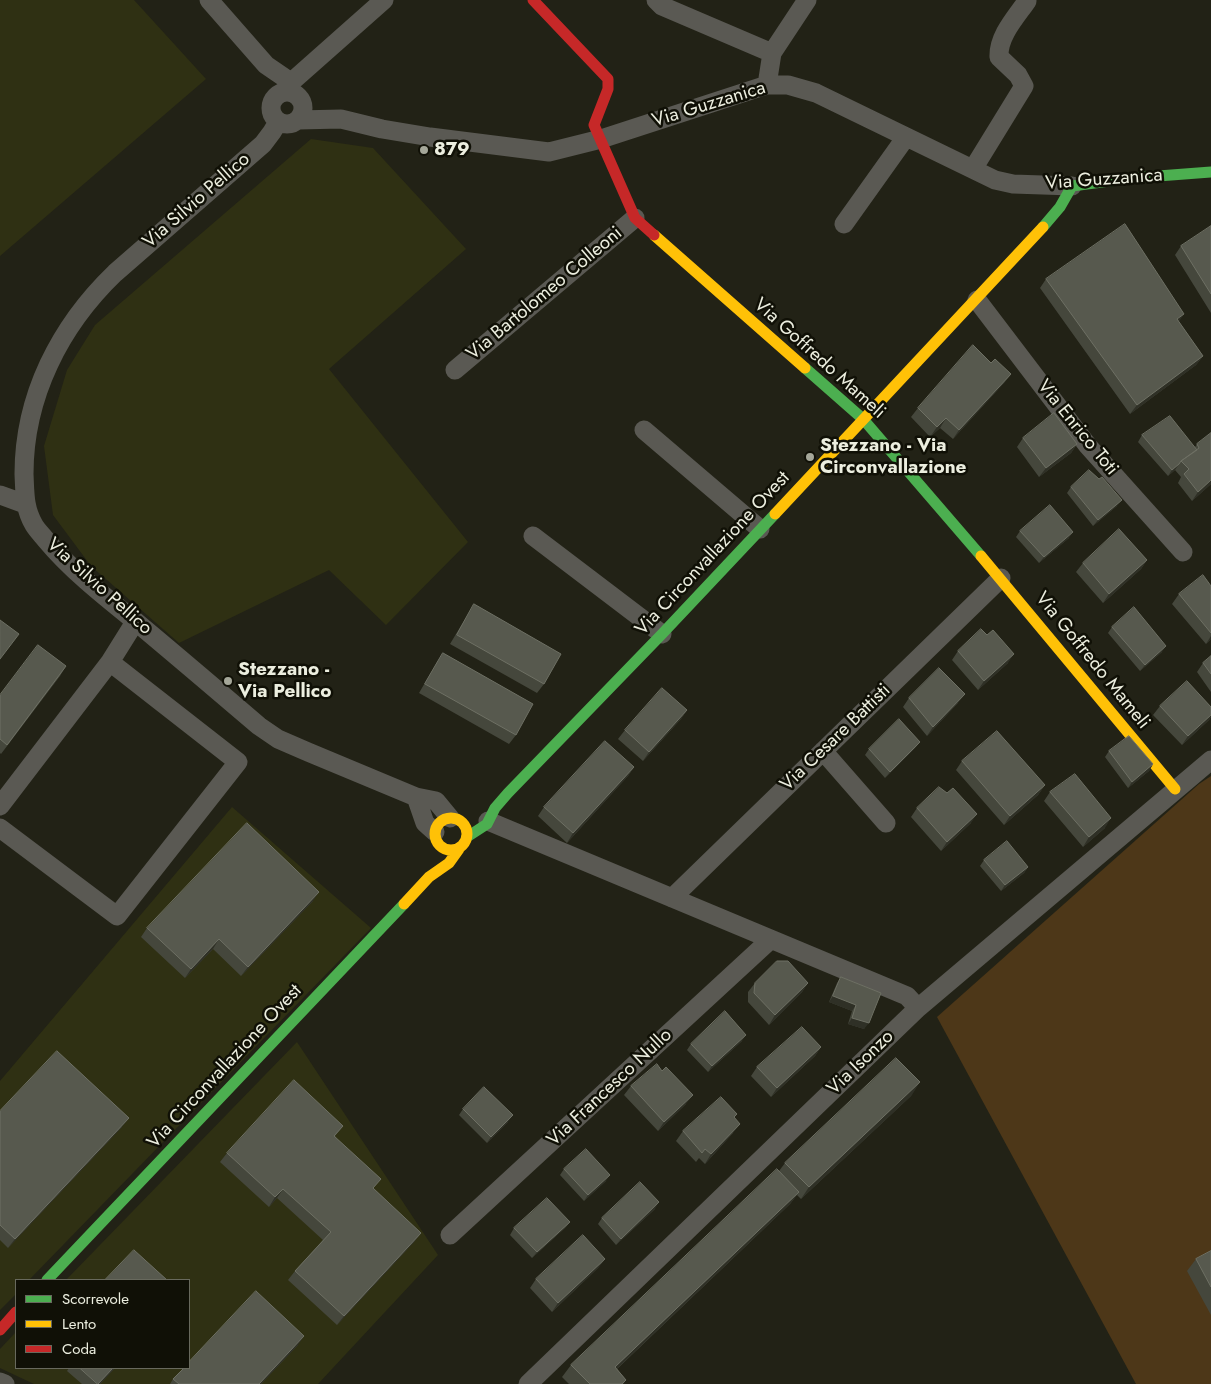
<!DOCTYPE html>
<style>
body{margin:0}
#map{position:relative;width:1211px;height:1384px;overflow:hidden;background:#222216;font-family:Jost,sans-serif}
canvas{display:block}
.legend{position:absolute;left:15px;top:1279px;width:175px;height:90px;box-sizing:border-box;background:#101006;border:1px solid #68695d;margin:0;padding:6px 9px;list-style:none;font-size:15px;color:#eceedf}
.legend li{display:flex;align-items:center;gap:10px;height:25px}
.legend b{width:25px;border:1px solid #68695d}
</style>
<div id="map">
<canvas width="1211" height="1384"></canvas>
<ul class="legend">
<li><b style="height:6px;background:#4caf50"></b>Scorrevole</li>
<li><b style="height:6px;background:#ffc107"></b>Lento</li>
<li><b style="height:6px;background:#c62828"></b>Coda</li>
</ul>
</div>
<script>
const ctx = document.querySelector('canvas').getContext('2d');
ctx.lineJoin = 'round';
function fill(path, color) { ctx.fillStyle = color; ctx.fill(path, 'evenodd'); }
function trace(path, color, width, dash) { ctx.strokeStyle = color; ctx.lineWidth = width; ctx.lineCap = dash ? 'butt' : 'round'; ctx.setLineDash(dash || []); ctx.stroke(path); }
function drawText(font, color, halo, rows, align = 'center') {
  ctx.font = font + ' Jost,sans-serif'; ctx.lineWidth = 5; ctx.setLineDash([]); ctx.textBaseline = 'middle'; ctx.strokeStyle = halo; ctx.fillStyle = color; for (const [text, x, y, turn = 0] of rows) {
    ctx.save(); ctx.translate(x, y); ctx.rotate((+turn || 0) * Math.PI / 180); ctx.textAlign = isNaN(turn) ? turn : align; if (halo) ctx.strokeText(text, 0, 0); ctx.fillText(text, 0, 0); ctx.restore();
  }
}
const built = new Path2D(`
 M0,0h134l72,79 -206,177z
 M311,139l62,9 93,101 -137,120 139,173 -82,83 -57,-55 -150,73 -88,-77 -38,-51 -9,-69 23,-76 28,-45z
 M232,807l139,121 -342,352h-13v14l-16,16v-229z
 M297,1042l141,213 -120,129h-284l-34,-16v-19l16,-17v36h173v-88h-123z`);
const green = new Path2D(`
 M1211,776v608h-75l-199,-367 262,-233z`);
const street = new Path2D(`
 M209,0l57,65 19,13 6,14
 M656,0l6,6 110,47
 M288,85l96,-85
 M767,85l5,-32 35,-53
 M271 108a16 16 0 1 1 32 0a16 16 0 1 1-32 0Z
 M298,120l43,-1 41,10 48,8 119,15 52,-13 166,-54h21l28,8 179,87 18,4 59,2
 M278,122l-6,10 -9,12 -148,129c-55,53 -91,123 -91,201 1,19 0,34 10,51 3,5 8,10 12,15 25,30 58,56 89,81 42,35 83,70 124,105l19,13 30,13 108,45 20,4 14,17
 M973,169l51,-83 -6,-11 -19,-18c-1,-21 17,-40 28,-56
 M844,224l62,-87
 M977,300l111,146 95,106
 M455,370l180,-152
 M644,430l116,99
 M0,495l25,9
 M533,536l129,98
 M823,751l63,72
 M416,797l9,26 10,9
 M0,806l110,-144 25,-40
 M488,821l419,175 11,12
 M0,828l117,88 121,-154 -128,-100
 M672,898l329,-320
 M450,1235l320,-295
 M0,1382l5,2
 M528,1384l390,-376 293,-248`);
const fast = new Path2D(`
 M1043,227l17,-20 12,-21 60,-8 79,-6
 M805,368l58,51 118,137
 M467,837l20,-13 8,-16 13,-15 154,-159 113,-120
 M47,1280l357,-376`);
const slow = new Path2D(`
 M654,235l151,133
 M775,514l268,-287
 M981,556l194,233
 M435 834a16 16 0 1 1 32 0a16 16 0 1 1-32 0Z
 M404,904l25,-27 20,-14 10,-14`);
const jam = new Path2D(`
 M533,0l75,79v10l-14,36 41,93 19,17
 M0,1330l16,-18`);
const wall = new Path2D(`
 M1211,226v87l-36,-58 6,-9z
 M1046,279l133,43 24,34 -7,9 -66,49 -90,-126z
 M991,363l20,11 -7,9 -51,56 -13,-11 -10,9 -19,-20 7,-9z
 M1211,433v51l-19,17 -14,-18 3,-6 -6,-7 -7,6 -30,-34 4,-7 53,12 2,-3z
 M1023,438l54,6 -6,9 -32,24 -22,-30z
 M1071,487l46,19 -24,20 -26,-33z
 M1020,531l49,7 -30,25 -23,-26z
 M1147,560l-6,9 -38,34 -27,-31 7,-9z
 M1211,586v53l-5,5 -34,-40 7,-10z
 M474,604l70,80 -7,9 -87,-49z
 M1112,627l50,25 -22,19 -32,-38z
 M958,651l50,12 -30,27 -26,-30z
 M443,653l73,82 -7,9 -90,-51 18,-31z
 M1211,656v36l-14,-20 6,-9z
 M66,666l-6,10 -59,78 -1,-1v-58z
 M909,698l49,5 -31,33 -24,-29z
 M1160,706l51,1v10l-2,3 -27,25 -29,-30z
 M687,710l-6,9 -38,42 -25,-22 7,-9z
 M920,742l-5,6 -30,30 -20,-23 4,-6z
 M1109,751l44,13 -4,7 -21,17 -23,-31z
 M962,761l83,24 -7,10 -34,30 -48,-55z
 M634,767l-6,9 -61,67 -29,-27 6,-9z
 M1050,792l55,36 -22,19 -39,-46z
 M917,808l54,15 -30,28 -30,-34z
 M984,860l44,7 -4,6 -23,18 -21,-25z
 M313,901l-72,75 -28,-27 -28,29 -44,-41 6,-9z
 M841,977l40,16 -17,36 -16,-5 4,-13 -23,-9 8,-19z
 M755,983h53l-6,9 -33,33 -21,-23v-10z
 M742,1041l-34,31 -21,-22 4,-6z
 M821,1047l-6,9 -44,41 -20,-21 6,-9z
 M662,1071l24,33 -28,27 -34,-36 7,-9z
 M912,1095l-111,104 -4,-4 -7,9 -173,165 9,11 -3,4h-54l-7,-7 9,-12 208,-194 6,-8z
 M463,1109l45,13 -21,21 -28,-28z
 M0,1111l122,16 -114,121 -8,-8z
 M737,1114l-3,4 -1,15 -28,31 -6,-6 -3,4 -20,-21 7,-10z
 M343,1126l-8,10 39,53 47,44 -7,9 -77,83 -49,-45 7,-9 28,-31 -46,-42 -8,9 -49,-45 7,-9z
 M564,1169l42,12 -22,20 -24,-26z
 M655,1209l-39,36 -18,-21 4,-6z
 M570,1222l-5,6 -33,30 -22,-23 4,-7z
 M1211,1251v64l-24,-44 9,-12z
 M605,1259l-7,9 -46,44 -22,-24 6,-9z
 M298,1345l-37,39h-91l3,-5z
 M69,1368h46l-15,16h-18l-15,-13z`);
const shadedWall = new Path2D(`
 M1184,314l-6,9 -1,-4z
 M1203,356l-7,9 -66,49 7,-9z
 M1011,374l-7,9 -51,56 6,-9z
 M946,418l-6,10 -10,9 7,-10z
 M1077,444l-6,9 -32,24 7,-9z
 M1179,464l-4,6 -7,6 4,-6z
 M1211,480v4l-19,17 6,-9z
 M1122,500l-5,6 -24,20 5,-6z
 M1073,532l-4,6 -30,25 5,-6z
 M1147,560l-6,9 -38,34 6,-9z
 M1211,636v3l-5,5z
 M1166,646l-4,6 -22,19 5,-6z
 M1014,654l-6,9 -30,27 6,-9z
 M965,694l-7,9 -31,33 6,-9z
 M687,710l-6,9 -38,42 6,-9z
 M1211,715v2l-2,3 -27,25 6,-9z
 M920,742l-5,6 -30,30 5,-6z
 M1153,764l-4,7 -21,17 4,-6z
 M634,767l-6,9 -61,67 6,-10z
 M1045,785l-7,10 -34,30 6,-9z
 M977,814l-6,9 -30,28 6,-9z
 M1111,818l-6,10 -22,19 6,-10z
 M1028,867l-4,6 -23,18 4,-6z
 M319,892l-6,9 -72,75 7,-9z
 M219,939l-6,10 -28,29 6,-9z
 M808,983l-6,9 -33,33 6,-10z
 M833,996l23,9 -4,6 -23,-9z
 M852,1018l17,5 -5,6 -16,-5z
 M746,1035l-4,6 -34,31 4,-6z
 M821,1047l-6,9 -44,41 6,-9z
 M920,1082l-8,13 -111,104 8,-12z
 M693,1095l-7,9 -28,27 6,-9z
 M513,1115l-5,7 -21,21 4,-6z
 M129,1118l-7,9 -114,121 7,-9z
 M740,1124l-7,9 -28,31 6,-10z
 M610,1175l-4,6 -22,20 4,-6z
 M283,1189l-6,9 -8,9 6,-10z
 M799,1192l-9,12 -184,175 9,-12z
 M659,1202l-4,7 -39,36 5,-6z
 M570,1222l-5,6 -33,30 5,-6z
 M421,1233l-7,9 -77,83 7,-9z
 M605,1259l-7,9 -46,44 6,-9z
 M304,1336l-6,9 -37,39h-2z
 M113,1368h2l-15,16h-2z`);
const building = new Path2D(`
 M1125,224l59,90 -7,5 26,37 -66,49 -91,-126z
 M1211,226v68l-30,-48z
 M973,345l18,18 4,-4 16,15 -52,56 -13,-12 -9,9 -19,-19z
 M1054,413l23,31 -31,24 -23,-30z
 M1170,416l27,34 -16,11 -2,3 -7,6 -30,-35z
 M1211,433v47l-13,12 -14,-18 5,-5 -8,-8 18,-13 -2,-4z
 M1089,470l10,9 3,-2 20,23 -24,20 -27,-33z
 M1050,505l23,27 -29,25 -24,-26z
 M1119,529l28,31 -38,34 -26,-31z
 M1203,575l8,11v47l-32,-39z
 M474,604l87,50 -17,30 -87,-49z
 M1134,607l32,39 -21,19 -33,-38z
 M0,620l19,14 -19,25z
 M981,629l6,6 6,-5 21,24 -30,27 -26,-30z
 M38,645l28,21 -59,79 -7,-6v-44z
 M443,653l90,51 -17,31 -91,-51z
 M1211,656v18l-8,-11z
 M939,668l26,26 -32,33 -24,-29z
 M1187,681l24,26v8l-23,21 -28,-30z
 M662,688l25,22 -38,42 -24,-22z
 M899,719l21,23 -30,30 -21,-23z
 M997,731l48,54 -35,31 -48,-55z
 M1129,736l24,28 -21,18 -23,-31z
 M605,741l29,26 -61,66 -29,-26z
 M1075,774l36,44 -22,19 -39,-45z
 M939,787l8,6 6,-5 24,26 -30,28 -30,-34z
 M247,823l72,69 -71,75 -29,-28 -28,30 -44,-41z
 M1007,841l21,26 -23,18 -21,-25z
 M777,961h11l20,22 -33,32 -21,-22 1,-10z
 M841,977l40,16 -12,30 -17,-5 4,-13 -23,-9z
 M725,1011l21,24 -34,31 -21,-22z
 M802,1027l19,20 -44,41 -20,-21z
 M57,1051l72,67 -114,121 -15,-14v-114z
 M896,1058l24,24 -111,105 -24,-24z
 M657,1064l5,7 4,-4 27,28 -29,27 -33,-36z
 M294,1080l49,46 -9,10 47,43 -8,9 48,45 -77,83 -49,-45 36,-39 -48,-43 -8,8 -48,-44z
 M484,1087l29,28 -22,22 -28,-28z
 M721,1097l16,17 -3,3 6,7 -29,30 -6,-5 -3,4 -19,-22z
 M586,1149l24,26 -22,20 -24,-26z
 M777,1169l22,23 -184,175 11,13 -4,4h-32l-19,-19z
 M640,1182l19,20 -38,37 -19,-21z
 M547,1198l23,24 -33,30 -23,-24z
 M583,1235l22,24 -47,44 -22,-24z
 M134,1250l33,30h-62z
 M1211,1251v36l-15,-28z
 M256,1291l48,45 -45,48h-80l-6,-5 11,-11h5v-6z
 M80,1368h33l-15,16z`);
const markers = [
 [424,150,5,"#a5a799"],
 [810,457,5,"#a5a799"],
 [228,681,5,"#a5a799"]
];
const streetNames = [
 ["Via Guzzanica",709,105,-17],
 ["Via Guzzanica",1104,180,-4],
 ["Via Silvio Pellico",197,201,-41],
 ["Via Bartolomeo Colleoni",545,294,-40],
 ["Via Goffredo Mameli",819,359,42],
 ["Via Enrico Toti",1077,428,51],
 ["Via Circonvallazione Ovest",713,554,-47],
 ["Via Silvio Pellico",99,587,42],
 ["Via Goffredo Mameli",1092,661,51],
 ["Via Cesare Battisti",836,738,-44],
 ["Via Isonzo",861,1063,-44],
 ["Via Circonvallazione Ovest",225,1067,-47],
 ["Via Francesco Nullo",610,1088,-43]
];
const poiNames = [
 ["879",434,150],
 ["Stezzano - Via",820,446],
 ["Circonvallazione",820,468],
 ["Stezzano -",238,670],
 ["Via Pellico",238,692]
];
fill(built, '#2f3013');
fill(green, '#4d3718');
trace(street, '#5a5953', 19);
trace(fast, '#4caf50', 11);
trace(slow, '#ffc107', 11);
trace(jam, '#c62828', 11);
fill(wall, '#45473c');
fill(shadedWall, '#2f3026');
fill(building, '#57594e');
trace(building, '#6e7064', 1);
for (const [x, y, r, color] of markers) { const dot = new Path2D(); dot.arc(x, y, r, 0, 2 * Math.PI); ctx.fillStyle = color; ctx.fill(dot); trace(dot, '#101006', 2); }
drawText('19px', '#eceedf', '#101006', streetNames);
drawText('bold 19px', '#eceedf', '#101006', poiNames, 'left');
</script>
